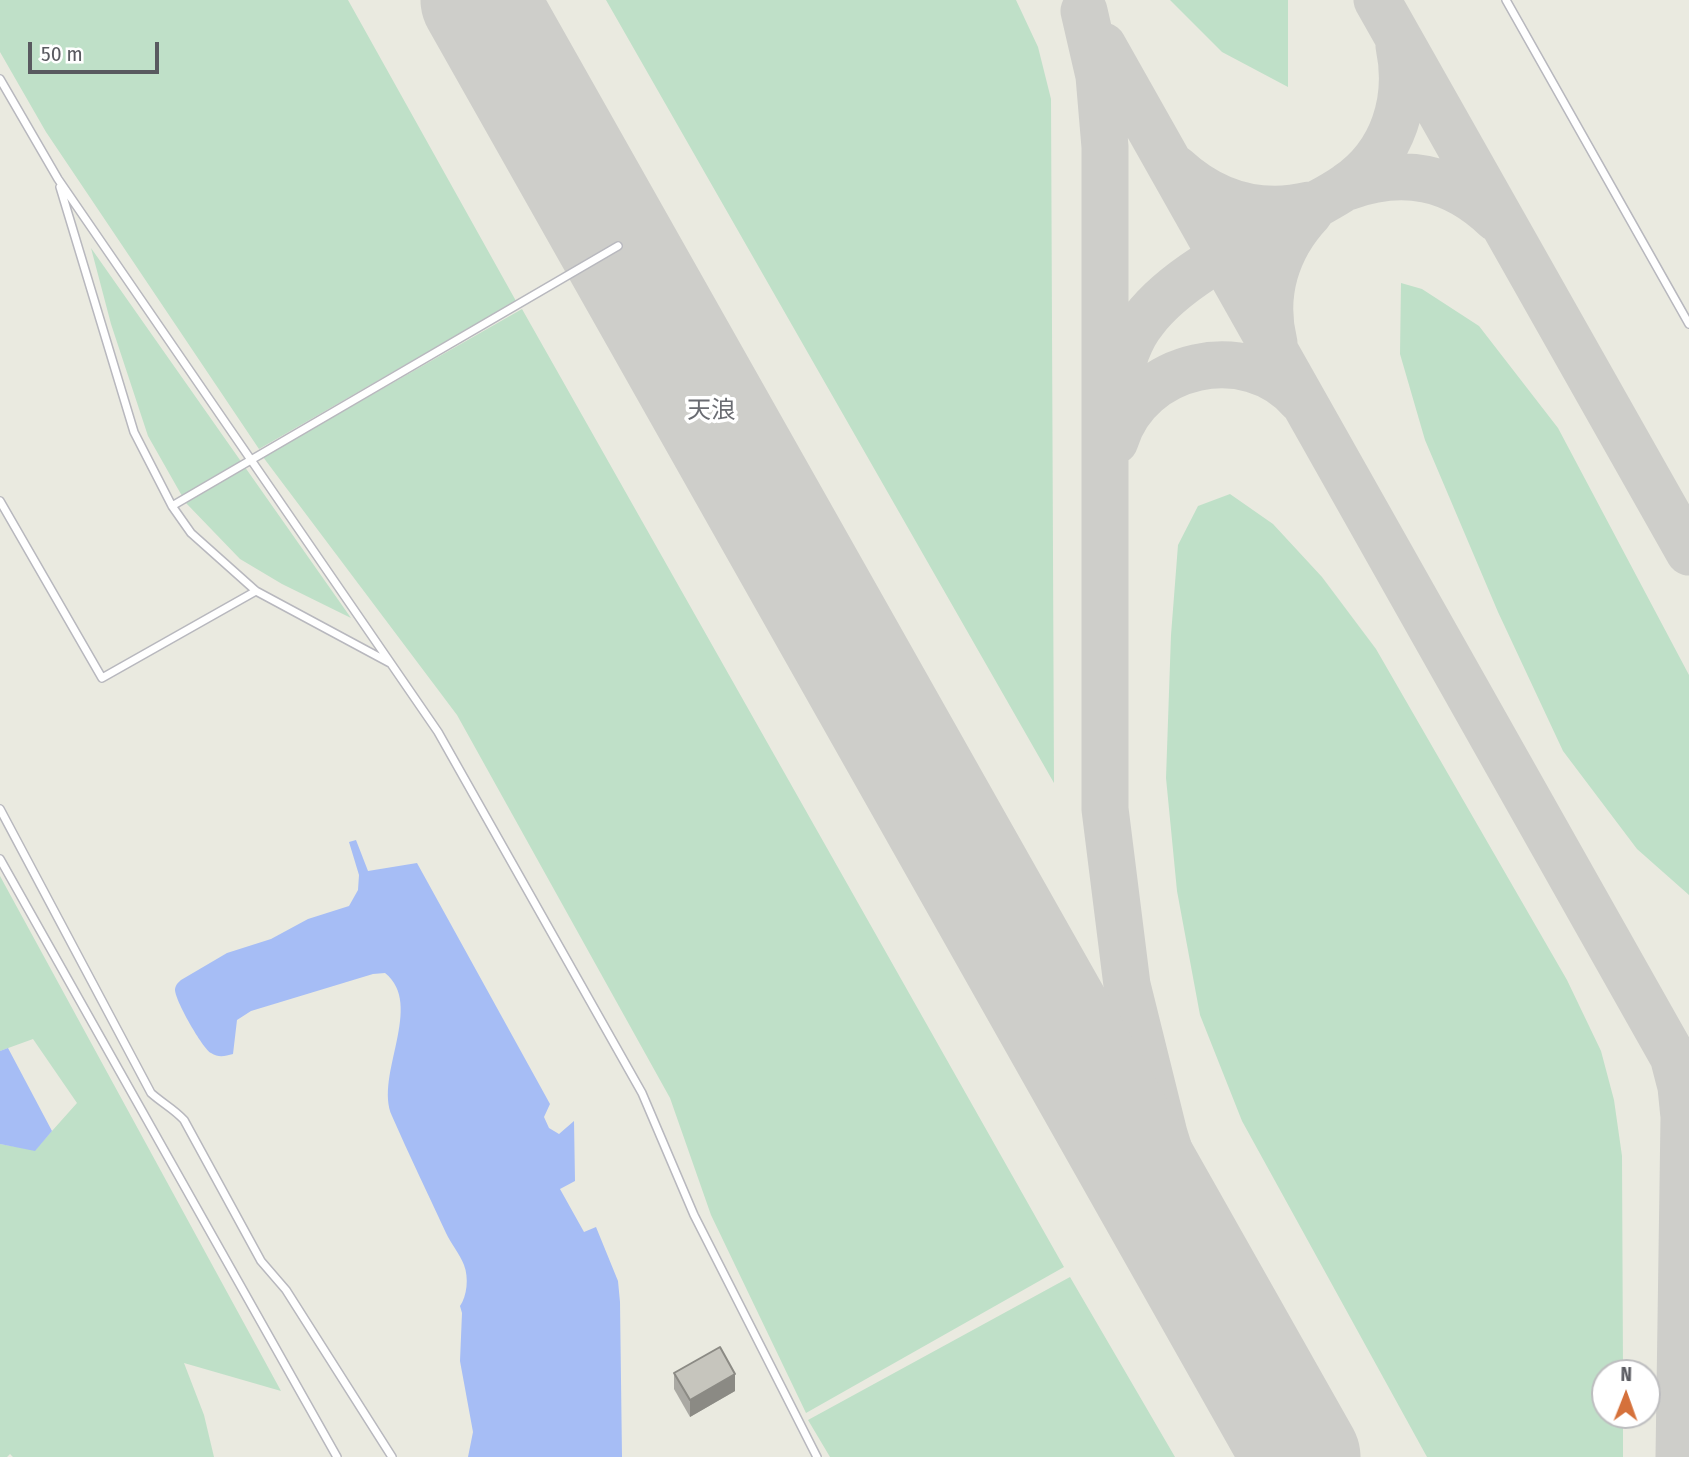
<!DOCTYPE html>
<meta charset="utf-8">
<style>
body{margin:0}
#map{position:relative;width:1689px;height:1457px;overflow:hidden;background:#eaeae0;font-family:"Fira Sans Condensed",sans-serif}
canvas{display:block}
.north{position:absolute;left:1591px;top:1359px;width:70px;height:70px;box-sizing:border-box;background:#fff;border:2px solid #bdbdbf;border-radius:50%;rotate:1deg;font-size:19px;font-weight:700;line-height:28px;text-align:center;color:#595a60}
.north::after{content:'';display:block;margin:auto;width:24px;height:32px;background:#d5713b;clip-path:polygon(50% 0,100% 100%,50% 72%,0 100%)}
.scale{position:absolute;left:28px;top:42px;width:131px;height:32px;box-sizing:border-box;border:4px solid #595a60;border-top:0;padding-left:9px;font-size:21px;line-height:24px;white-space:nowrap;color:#595a60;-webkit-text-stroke:5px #fff;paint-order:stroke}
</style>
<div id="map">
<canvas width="1689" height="1457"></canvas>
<div class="north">N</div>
<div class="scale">50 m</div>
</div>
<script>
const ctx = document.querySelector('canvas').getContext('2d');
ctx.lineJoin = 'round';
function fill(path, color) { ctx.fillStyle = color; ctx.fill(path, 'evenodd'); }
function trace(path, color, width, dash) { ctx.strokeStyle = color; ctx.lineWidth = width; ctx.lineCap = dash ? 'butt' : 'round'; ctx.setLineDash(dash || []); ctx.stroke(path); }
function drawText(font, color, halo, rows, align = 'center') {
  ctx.font = font + ' "Fira Sans Condensed","Noto Sans JP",sans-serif'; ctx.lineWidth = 7; ctx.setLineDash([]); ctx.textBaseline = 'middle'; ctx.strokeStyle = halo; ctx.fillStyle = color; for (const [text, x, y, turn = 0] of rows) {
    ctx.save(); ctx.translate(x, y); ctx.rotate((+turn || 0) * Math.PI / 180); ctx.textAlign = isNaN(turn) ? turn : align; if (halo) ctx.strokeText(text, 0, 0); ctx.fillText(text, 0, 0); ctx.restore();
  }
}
const green = new Path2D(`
 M0,0h348l168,301 -257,148 -213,-317 -46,-80z
 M606,0h410l22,47 13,52 3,684z
 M1170,0h118v87l-66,-35z
 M91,248l260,370 -69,-34 -42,-25 -54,-56 -38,-67 -37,-112z
 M1401,283l21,6 57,37 79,102 131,247v220l-52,-46 -74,-98 -65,-139 -73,-172 -25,-86z
 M522,309l542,958 -258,146 -95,-198 -41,-117 -213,-383 -194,-258z
 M1230,494l43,30 49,53 54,72 191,331 34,71 13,49 8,56 1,217h-18v42h18v42h-196l-185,-336 -42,-106 -23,-124 -11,-113 5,-143 7,-90 20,-39z
 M0,876l281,515 -97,-28 20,52 10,42h-201l-3,-3 -3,3h-7v-313l35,6 42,-47 -44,-64 -33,12z
 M1070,1277l105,180h-345l-22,-37z`);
const water = new Path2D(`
 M356,840l12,31 49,-8 133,241 -6,13 5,11 10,6 15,-13 1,60 -15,8 24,43 12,-5 22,54 2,21 2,155h-154l5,-25 -13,-71 2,-48 -2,-7c7,-10 9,-28 4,-41 -4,-11 -13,-21 -18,-32 -18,-39 -37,-78 -54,-117 -18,-41 33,-111 -7,-143l-12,1 -122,37 -14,9 -4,34c-8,2 -14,4 -22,-1 -8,-4 -37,-54 -36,-64 1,-5 3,-6 6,-9l46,-27 44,-14 37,-20 41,-13 9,-16 1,-15 -10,-33z
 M8,1048l44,83 -17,20 -35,-7v-93z`);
const taxiway = new Path2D(`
 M1377,0l312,552
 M1084,11l15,65 6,71v662l22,176 37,149 54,174
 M1103,46l586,1039
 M1175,168c38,35 84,49 135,37
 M1347,187c56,-20 105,-11 149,31
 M1274,343c-12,-48 2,-95 36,-131
 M1116,388c6,-24 12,-49 28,-68 35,-46 107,-79 157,-107 15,-9 32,-17 46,-27 47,-32 63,-87 52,-140
 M1115,441c24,-79 132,-103 186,-41
 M1673,1056l8,31 3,30 -5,340`);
const runway = new Path2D(`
 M479,0l823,1457`);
const lane = new Path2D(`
 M1506,0l183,324
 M0,79l58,100 380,553 204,361 52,122 123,242
 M60,187l74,245 38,74 19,27 65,58 134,72
 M0,501l102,177 154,-87
 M172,506l446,-260
 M0,809l151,284c11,10 23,16 33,27l77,141 25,29 106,167
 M0,859l337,598`);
const wall = new Path2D(`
 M674,1373l61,18 -45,26 -16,-28z`);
const shadedWall = new Path2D(`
 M735,1374v17l-45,26v-17z`);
const building = new Path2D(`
 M720,1347l15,27 -45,26 -16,-27z`);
const quarterNames = [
 ["天浪",711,411]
];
fill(green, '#bfe0c8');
fill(water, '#a6bdf5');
trace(taxiway, '#cececa', 47);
trace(runway, '#cececa', 117);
trace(lane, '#b8b8be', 10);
trace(lane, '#fff', 7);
fill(wall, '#aaa9a3');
fill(shadedWall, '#8b8a84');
fill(building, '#c6c5bd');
trace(building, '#8b8a84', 2);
drawText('24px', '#6a6c72', '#fff', quarterNames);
</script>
